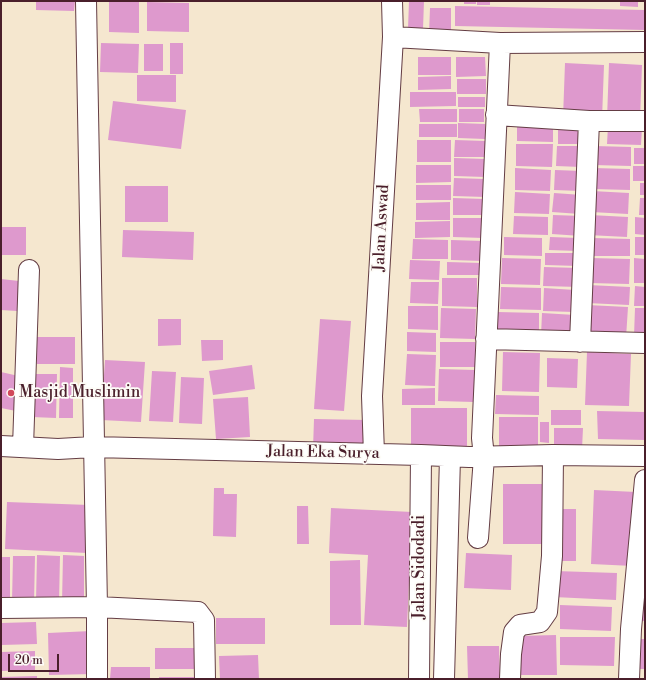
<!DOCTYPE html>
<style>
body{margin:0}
#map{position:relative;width:646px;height:680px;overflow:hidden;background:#f5e7cf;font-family:"Libre Bodoni",serif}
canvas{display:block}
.frame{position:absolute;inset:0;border:2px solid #4a1f2b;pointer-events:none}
.scale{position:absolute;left:8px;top:654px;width:51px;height:18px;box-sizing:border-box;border:2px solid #4a1f2b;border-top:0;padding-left:5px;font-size:12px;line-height:14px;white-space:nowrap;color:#4a1f2b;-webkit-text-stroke:3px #fdfcf7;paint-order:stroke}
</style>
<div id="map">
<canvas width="646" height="680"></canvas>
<div class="frame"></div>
<div class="scale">20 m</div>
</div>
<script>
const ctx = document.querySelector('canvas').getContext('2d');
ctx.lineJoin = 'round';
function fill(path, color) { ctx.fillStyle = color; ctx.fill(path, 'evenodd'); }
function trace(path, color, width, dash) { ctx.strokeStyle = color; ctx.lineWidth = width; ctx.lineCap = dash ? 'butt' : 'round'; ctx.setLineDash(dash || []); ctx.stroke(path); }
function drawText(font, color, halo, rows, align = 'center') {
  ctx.font = font + ' "Libre Bodoni",serif'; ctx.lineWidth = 3.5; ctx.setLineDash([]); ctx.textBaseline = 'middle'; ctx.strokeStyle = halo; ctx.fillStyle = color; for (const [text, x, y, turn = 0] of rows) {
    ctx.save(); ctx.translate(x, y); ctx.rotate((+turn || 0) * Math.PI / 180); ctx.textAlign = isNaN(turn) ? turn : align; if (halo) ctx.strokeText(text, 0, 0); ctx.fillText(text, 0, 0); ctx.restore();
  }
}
const building = new Path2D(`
 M36,1h39l-1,10 -38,-1z
 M109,1h30v32l-30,-1z
 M409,1h15l-1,28h-15z
 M464,1h12v3h-12z
 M477,1h13v4h-13z
 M620,1h18v6l-18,-1z
 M147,2l42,1v29l-42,-1z
 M455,6l190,4v20l-190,-4z
 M430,8h21v27l-22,-1z
 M101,43l38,1 -1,29 -38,-1z
 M170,43h13v31h-13z
 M144,44h19v27h-19z
 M418,57h33v18h-33z
 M456,57h29l1,19 -30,1z
 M565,63l39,2 -2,54 -39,-1z
 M609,63l33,2 -2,55 -33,-1z
 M137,75h39v27l-39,-1z
 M451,76v13l-33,1v-13z
 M457,79h29v15h-29z
 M410,92h46v14l-46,1z
 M458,97h27v10h-27z
 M113,101l73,9 -5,39 -73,-9z
 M419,109h38v13h-37z
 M459,109h25v13h-25z
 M517,122h36v20l-36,-1z
 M458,123l27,1v15l-27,-1z
 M419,124h38v13h-38z
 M558,124h26v20h-26z
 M608,126l34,1 -1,18 -34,-1z
 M417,140h34v22h-34z
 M455,140l31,1v16h-32z
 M516,144h37l-1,23 -36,-1z
 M557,146h24v21l-25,-1z
 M594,146l37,1v19l-38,-1z
 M634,148h11v16h-11z
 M454,158l32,1 -1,18 -31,-1z
 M416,165h35v17l-35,1z
 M633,166h12v15h-12z
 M515,168l36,2 -1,21 -35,-1z
 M593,168l37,1v21l-38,-1z
 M555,170l27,1 -1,20 -27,-1z
 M454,178l31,1v18l-32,-1z
 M640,183h5v12h-5z
 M416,185h35v15h-35z
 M125,186h43v36h-43z
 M592,191l37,2 -1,21 -37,-2z
 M515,192l35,2 -1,20 -35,-1z
 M554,193l28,2 -2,19 -28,-2z
 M453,198l32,1 -1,16h-31z
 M640,198h5v17h-6z
 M450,202v18h-34v-17z
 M553,215l29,1 -1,20 -29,-2z
 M590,215l38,2 -1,20 -39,-2z
 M514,216l34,1v18l-35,-1z
 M635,217l10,1v17l-10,-1z
 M453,218h32l-1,20 -31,-1z
 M450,221v16l-35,1v-16z
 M1,227h25v28h-25z
 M123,230l71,2 -1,28 -71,-3z
 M504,237l38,1v18l-38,-1z
 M550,237l28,1v13l-29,-1z
 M635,237h10v18h-10z
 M592,238l38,1v17h-39z
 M413,239l35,1v19h-36z
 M451,240l33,1 -1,20 -32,-1z
 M545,253h33v13l-33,-1z
 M502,258l39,1 -1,26 -39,-1z
 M590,258l40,1 -1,25 -40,-1z
 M634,258l11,1v24h-11z
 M410,260l30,1 -1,19 -30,-1z
 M447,262l35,1 -1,12h-34z
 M544,267l35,1v19l-36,-1z
 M442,278h35v29l-35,-1z
 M1,279l18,2 -2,30 -16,-1z
 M411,282h28l-1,22 -28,-1z
 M588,285l42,2 -1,18 -42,-2z
 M635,286l10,1v19h-11z
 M501,287l40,1v22l-41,-1z
 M544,288l31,2 -1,22 -31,-1z
 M587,305l41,2 -2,31 -41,-2z
 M408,306h30v24l-30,-1z
 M441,308l35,1 -1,30 -35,-1z
 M635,308h10v28h-11z
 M498,312l41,1v23l-42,-2z
 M542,313l33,2 -2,22 -32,-1z
 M158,319h23v26l-23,1z
 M320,319l31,2 -7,90 -30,-2z
 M407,332l29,1v19l-29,-1z
 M37,337h38v27h-38z
 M201,340h22v20l-21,1z
 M440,342h35v25h-35z
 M503,352l37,1 -1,39 -37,-1z
 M587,352l44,2 -2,52 -44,-1z
 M407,354l29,1 -1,31 -30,-1z
 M547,358l31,1 -1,29 -30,-1z
 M105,360l40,2 -4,60 -40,-2z
 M252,365l3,24 -42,6 -4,-24z
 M60,367l13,1v50h-14z
 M439,369l36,1 -1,32 -36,-1z
 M152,371l24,1 -3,50 -24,-1z
 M1,372l22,5 -7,34 -15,-3z
 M33,374h24l-1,44 -24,-1z
 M181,377l23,1 -2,46 -23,-1z
 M435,388v17h-33v-16z
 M496,395l43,1v19l-44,-1z
 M248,397l2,40 -34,2 -3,-40z
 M411,408h56v40l-56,-1z
 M551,410h30v15h-30z
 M597,411l48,1v28l-47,-1z
 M499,417h39v29h-39z
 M314,419l54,1 -1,30 -54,-1z
 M540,422h9v21l-9,-1z
 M554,428h29l-1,21 -28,-1z
 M503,484h43v60h-43z
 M214,488h10v6h13l-1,43 -23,-1z
 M594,490l42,2 -3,74 -42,-2z
 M7,502l82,3 -2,48 -82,-4z
 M297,506h11l1,38h-12z
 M331,508l81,4 -5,115 -43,-2 4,-70 -39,-2z
 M559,509h17v52h-17z
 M466,553l46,2 -1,35 -47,-2z
 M37,555l23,1 -1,47 -23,-1z
 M63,555l21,1v47h-22z
 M13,556h22l-1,47 -22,-1z
 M1,557h9v45h-9z
 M360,560l1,65h-31v-64z
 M555,571l62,2 -1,27 -62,-3z
 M638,593h7v28h-6z
 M560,605l52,2 -1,24 -51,-2z
 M216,618h49v26h-49z
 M36,622l1,22 -36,1v-22z
 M91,631l2,43 -44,1 -1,-42z
 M556,635l1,40h-39l-1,-39z
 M560,637h55l-1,29 -54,-1z
 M635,639h10v30h-10z
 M467,646h32l1,33h-32z
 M155,648h45v21h-45z
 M35,651v19l-34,1v-19z
 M258,655l1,24h-39l-1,-23z
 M111,667h39v12h-40z
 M37,676v3h-36v-2z
 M159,677h43v2h-43z`);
const minor = new Path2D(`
 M86,1l11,606v72
 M393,37l107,6 145,-1
 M496,115l93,6h56
 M486,339l159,4
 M580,342l9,-221
 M1,446l57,3 35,-2 328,8 48,2 84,-2 92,1
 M23,447l6,-177
 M374,454l-2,-58 21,-359 -1,-36
 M478,538l6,-81 -2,-19 18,-395
 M1,608l96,-1 101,5 6,8 1,59
 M419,679l2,-224
 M444,679l6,-222
 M510,679l1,-25 3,-22 6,-7 20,-3 7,-10 5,-56 1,-101
 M629,679l2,-50 14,-149`);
const markers = [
 [11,393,4,"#d1495b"]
];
const streetNames = [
 ["Jalan Aswad",382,228,-87],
 ["Jalan Eka Surya",323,453,1],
 ["Jalan Sidodadi",420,567,-90]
];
const poiNames = [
 ["Masjid Muslimin",19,393]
];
fill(building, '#de99cd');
trace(minor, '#643d44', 22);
trace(minor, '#fff', 20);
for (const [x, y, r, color] of markers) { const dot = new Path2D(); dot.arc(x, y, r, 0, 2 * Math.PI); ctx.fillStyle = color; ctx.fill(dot); trace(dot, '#fdfcf7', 1.5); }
drawText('16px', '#4a1f2b', '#fdfcf7', streetNames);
drawText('16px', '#4a1f2b', '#fdfcf7', poiNames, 'left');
</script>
